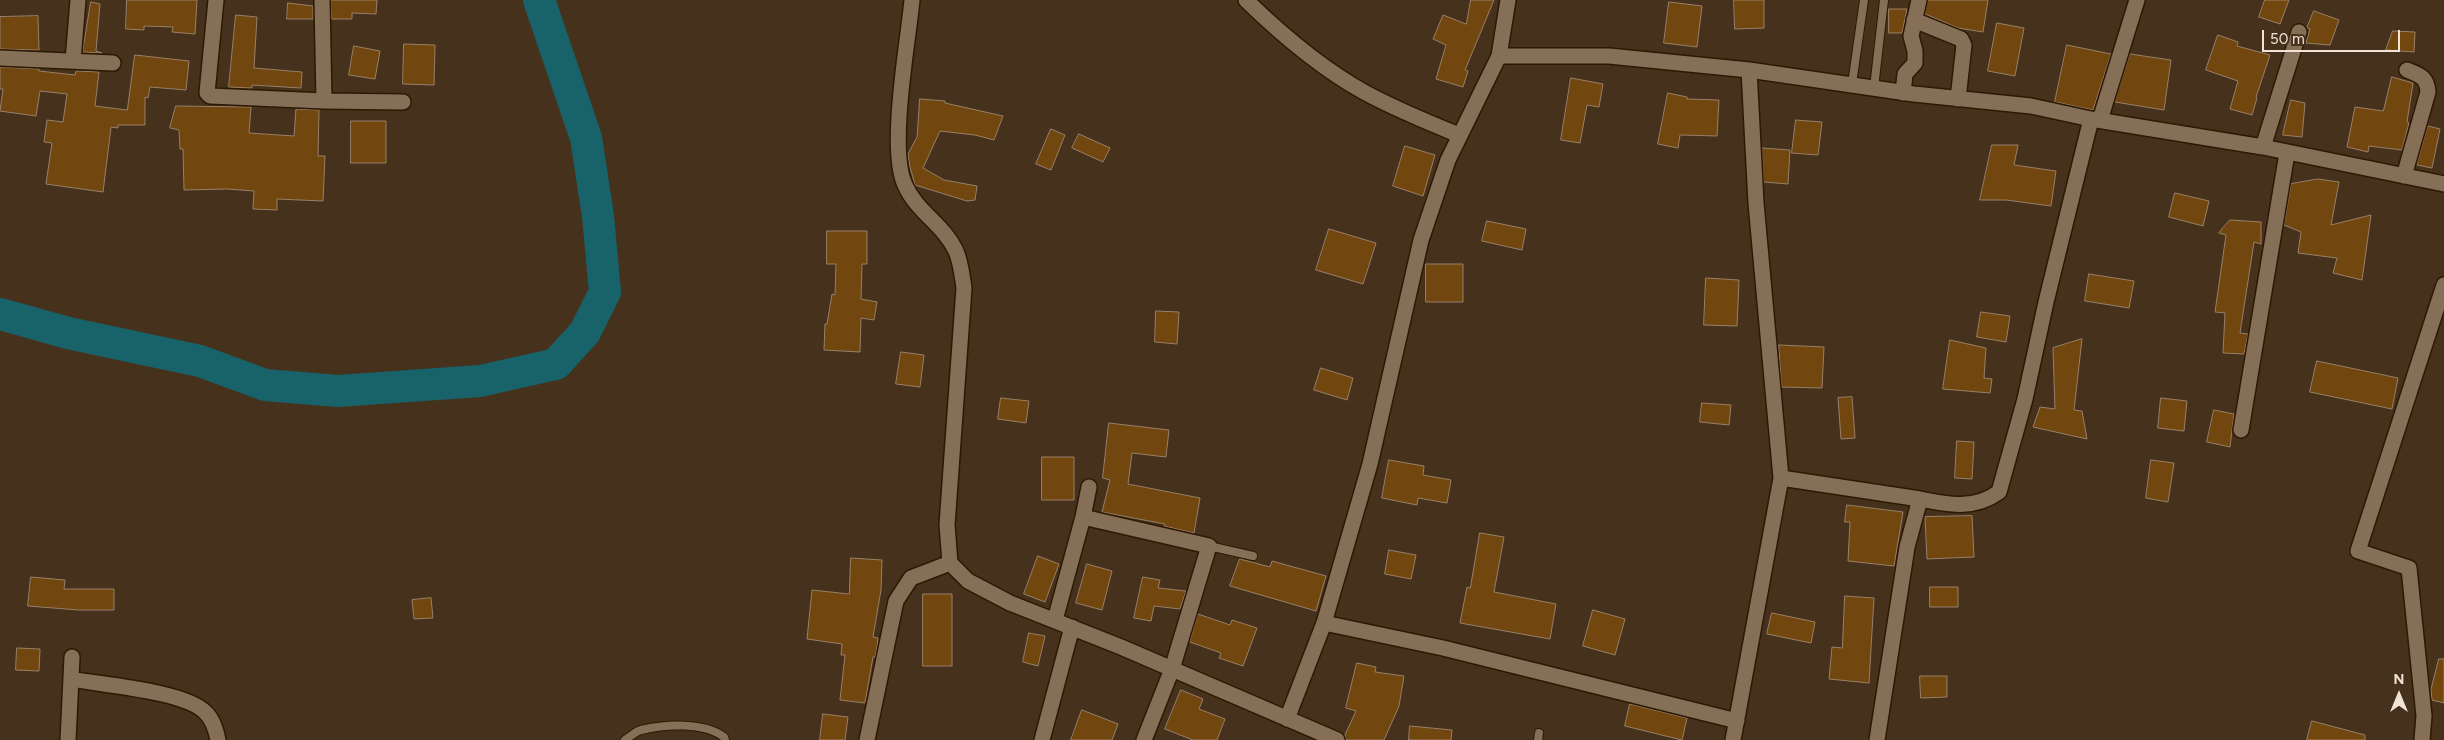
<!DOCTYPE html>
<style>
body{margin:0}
#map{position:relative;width:2444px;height:740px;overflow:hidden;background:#46321c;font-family:Figtree,sans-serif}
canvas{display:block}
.north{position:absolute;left:2374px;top:670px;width:50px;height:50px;-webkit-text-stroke:4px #46321c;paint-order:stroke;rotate:0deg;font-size:14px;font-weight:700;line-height:20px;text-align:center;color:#f1e4d7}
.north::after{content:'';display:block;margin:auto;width:18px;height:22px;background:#f1e4d7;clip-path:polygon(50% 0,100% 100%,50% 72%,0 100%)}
.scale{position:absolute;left:2262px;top:30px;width:138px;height:22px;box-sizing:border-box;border:2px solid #f1e4d7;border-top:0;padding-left:6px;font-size:15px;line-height:18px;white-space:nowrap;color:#f1e4d7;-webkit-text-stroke:4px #46321c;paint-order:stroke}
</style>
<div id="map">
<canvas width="2444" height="740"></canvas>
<div class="north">N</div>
<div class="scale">50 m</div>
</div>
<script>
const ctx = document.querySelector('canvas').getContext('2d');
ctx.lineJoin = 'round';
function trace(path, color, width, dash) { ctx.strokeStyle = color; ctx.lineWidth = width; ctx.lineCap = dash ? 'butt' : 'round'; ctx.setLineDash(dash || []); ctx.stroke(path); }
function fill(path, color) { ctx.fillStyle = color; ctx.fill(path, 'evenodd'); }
const river = new Path2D(`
 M0,314l68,19 132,28 65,24 73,6 142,-10 76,-17 29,-32 20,-40 -7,-76 -12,-78 -47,-138`);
const building = new Path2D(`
 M127,0h70l-2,34 -23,-2 1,-5 -29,-1v4l-18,-1z
 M331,0h46l-1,14 -24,-1v6h-20z
 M1471,0h23l-29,70 3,1 -5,16 -27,-8 10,-34 -13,-6 10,-24 23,9z
 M1734,0h30v28l-29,1z
 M1928,0h60l-5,32 -25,-4 -33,-14z
 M2265,0h24l-9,24 -21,-7z
 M91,2l9,2 -4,47 6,2 -19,-1z
 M1669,2l33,4 -5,41 -33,-4z
 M288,3l25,3v13h-26z
 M1889,9h18l-5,24h-13z
 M2314,11l25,9 -9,25 -24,-2 4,-14 -3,-1z
 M236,15l21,2 -3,51 48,4 -1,16 -49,-3v3l-23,-1z
 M38,16l1,34 -39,-1v-32z
 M1997,23l27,5 -9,48 -27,-5z
 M2393,31l22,1 -1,20 -28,-2z
 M2218,35l20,7 -1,4 33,9 -14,42 1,1 -5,17 -22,-6 8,-28 -32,-11z
 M404,44l31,1 -1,40 -31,-1z
 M2067,45l44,9 -18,56 -38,-8z
 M354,46l26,5 -5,28 -26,-4z
 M2130,54l41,6 -7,50 -49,-8z
 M135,55l54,6 -3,29 -36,-3 -2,11 -3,-1v28h-27v3l-7,-1 -8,65 -57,-8 6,-41 -8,-1 3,-22 16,2 4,-28 -27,-3 -4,25 -36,-5 3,-22h-3v-22l39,2v2l36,4 1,-4 23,1 -4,34 32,4z
 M2392,77l21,6 -6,39 2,1 -7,27 -33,-4 -1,6 -21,-5 8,-40 28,4z
 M1571,78l32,6 -4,23 -12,-2 -7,38 -19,-3z
 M1668,93l19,4v2l32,1 -2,36 -37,-1 -2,13 -20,-4z
 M920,99l25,2v2l58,13 -9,24 -19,-5 -35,-4 -17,37 21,12 33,6 -2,14 -8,1 -52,-16 -5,-18 -2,-13 9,-17z
 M2291,100l14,3 -3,34 -19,-2z
 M176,106l75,1 -2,26 45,3 2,-27 23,1 -1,46h7l-2,45 -46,-2v11l-24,-1 1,-18 -27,-2 -43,1 -1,-41h-3l-1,-19 -9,-2z
 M1796,120l26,2 -4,33 -26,-2z
 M351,121h35v42h-35z
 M2428,126l12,3 -8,39 -15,-3z
 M1051,129l14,6 -14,35 -15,-6z
 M1079,134l31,14 -7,14 -31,-14z
 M1992,145h26l-4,20 42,6 -5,35 -45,-6h-26z
 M1405,146l30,9 -12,41 -30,-10z
 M1762,148l28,2 -2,34 -24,-2z
 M2318,179l21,3 -8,43 40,-10 -9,65 -29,-7 4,-15 -39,-5 3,-21 -17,-7 7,-41z
 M2175,193l34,8 -6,25 -34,-9z
 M2230,220l31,2v22l-7,-2 -14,91 8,1 -4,20 -21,-1 2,-40 -10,-1 11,-77 -7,-2z
 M1487,221l39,8 -4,21 -40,-9z
 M1329,229l47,14 -13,41 -47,-14z
 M827,231h40v33h-5l-1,35 16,3 -3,18 -13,-2 -1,34 -36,-2 1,-26h2l5,-30 3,1 1,-31h-9z
 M1426,264h37v38h-37z
 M2089,274l45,7 -5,27 -44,-7z
 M1706,278l33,2 -2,46 -33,-1z
 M1156,311l23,1 -2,32 -22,-2z
 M1981,312l29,4 -4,26 -29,-5z
 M2082,339l-8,71 8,1 5,28 -54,-12 7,-20 15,2 -2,-61z
 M1950,340l36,8 -2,30 8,1 -2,14 -47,-4z
 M1779,345l45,2 -2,41 -40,-1z
 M901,352l23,3 -4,32 -24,-3z
 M2317,361l81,17 -6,31 -82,-17z
 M1321,368l32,10 -6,22 -33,-10z
 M1852,397l3,41 -14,1 -3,-41z
 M1001,398l28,3 -3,22 -28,-4z
 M2161,398l26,3 -3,30 -26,-3z
 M1702,403l29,2 -2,20 -29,-3z
 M2214,410l20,4 -4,33 -23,-5z
 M1109,423l60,7 -3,27 -34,-4 -4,31 72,14 -6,35 -30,-7 1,-2 -63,-12 8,-32 -7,-2z
 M1957,441l17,1 -2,37 -17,-1z
 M1042,457h32v43h-32z
 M1389,460l35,6 -1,9 28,5 -4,23 -29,-5 -1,7 -35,-7z
 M2151,460l23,3 -6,39 -22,-4z
 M1847,505l56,7 -9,54 -46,-5 2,-39h-5z
 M1972,516l2,41 -47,2 -2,-42z
 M1480,533l24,4 -10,55 62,12 -6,35 -90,-16 7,-36 3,1z
 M1389,550l27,5 -5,24 -26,-5z
 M1038,556l21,8 -14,38 -21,-8z
 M851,558l31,2 -1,30 -8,47 5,1 -1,9 -2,10h-2l-8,46 -25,-3 5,-45h-4l1,-11 -35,-5 5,-49 37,4z
 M1240,559l30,8 2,-6 54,15 -10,35 -86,-25z
 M1087,564l25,7 -10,39 -26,-7z
 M31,577l34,3 -1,9h50v21h-35l-51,-4z
 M1143,577l17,3 -2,8 28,3 -6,18 -26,-3 -3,15 -17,-3z
 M1930,587h28v20h-28z
 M923,594h29v72h-29z
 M1845,596l29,2 -5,85 -40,-4 3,-32 10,1z
 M431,598l2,20 -19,1 -2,-19z
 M1593,610l32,9 -10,36 -32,-9z
 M1772,613l43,9 -4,21 -44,-9z
 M1198,614l32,11 2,-5 25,8 -14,38 -24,-8 2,-5 -31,-11z
 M1029,633l16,3 -7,30 -15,-4z
 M17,648l23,1 -1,22 -23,-1z
 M2439,659h5v44l-12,-3 -1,-10z
 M1357,663l19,4 -1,5 29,4 -5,30 -15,34h-38l-1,-5 11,-24 -10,-3z
 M1920,676h27v21l-26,1z
 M1181,690l22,9 -4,10 26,10 -8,21h-24l-28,-11z
 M1630,704l57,14 -5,22 -57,-14z
 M1082,710l36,14 -6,16h-41z
 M823,714l25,3 -3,23h-25z
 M2312,721l53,14v5h-58z
 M1410,726l42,4 -1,10h-42z`);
const service = new Path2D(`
 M1852,84l12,-84
 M1874,88l10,-88
 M1209,546l44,10
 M625,740c5,-3 11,-9 16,-10 25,-6 63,-8 83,7l1,3
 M1538,740l1,-7`);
const minor = new Path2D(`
 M216,0l-9,93 3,3 114,5 -2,-101
 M912,0c-4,43 -24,149 -7,185 11,26 39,40 51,66 5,12 6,24 8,37l-17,237 3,38 18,18 42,22 111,44 216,93
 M1246,0c35,34 75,68 118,92 31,17 63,30 95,43
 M1914,20l47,19 3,6 -6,54
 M1499,56h110l140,14 165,24 117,12 60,13 172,28 181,37
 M0,58l113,5
 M73,61l5,-61
 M1903,93l2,-19 10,-11v-12l-4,-15 8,-36
 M324,101l79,1
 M2100,120l37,-120
 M2263,147l36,-115
 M2404,176l24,-84c-1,-15 -8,-17 -21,-22
 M2241,430l46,-277
 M1781,478l139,21
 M1083,517l126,29 -37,123 -28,71
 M1055,620l28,-103 6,-30
 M1324,623l119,25 294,73
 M71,679c32,6 113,12 134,33 8,7 11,18 13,28
 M1287,719l37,-96 46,-159 51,-224 27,-80 51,-104 9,-56
 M68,740l4,-83
 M867,740l29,-139 15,-23 39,-15
 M1042,740l30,-113
 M1733,740l48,-262 -25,-275 -7,-133
 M1877,740l30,-193 13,-48c29,6 54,11 79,-7l26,-93 21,-97 45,-183
 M2422,740l2,-24 -15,-148 -51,-17 86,-266`);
trace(river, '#176369', 32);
fill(building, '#71460f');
trace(building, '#988068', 1);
trace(service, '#2c1904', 10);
trace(minor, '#2c1904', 18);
trace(service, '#866f57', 8);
trace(minor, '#866f57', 15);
</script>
